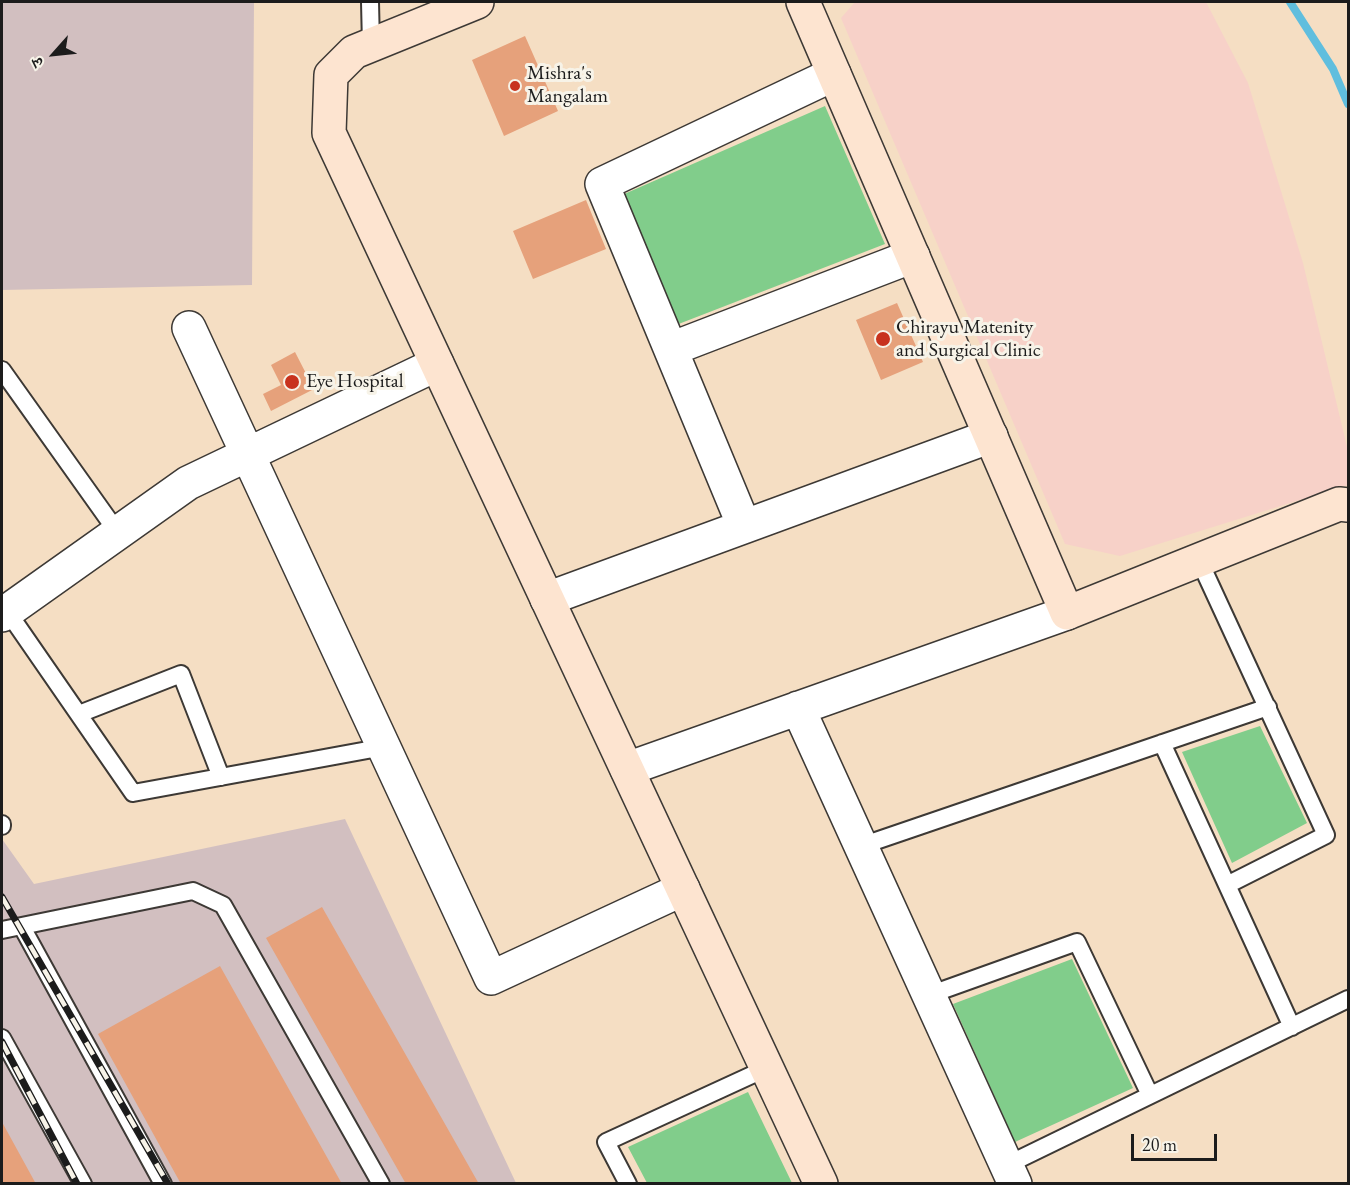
<!DOCTYPE html>
<meta charset="utf-8">
<style>
body{margin:0}
#map{position:relative;width:1350px;height:1185px;overflow:hidden;background:#f5dec3;font-family:"EB Garamond","Noto Serif Devanagari",serif}
canvas{display:block}
.frame{position:absolute;inset:0;border:3px solid #1c1c1c;pointer-events:none}
.north{position:absolute;left:24px;top:24px;width:60px;height:60px;-webkit-text-stroke:4px #f7f3e8;paint-order:stroke;rotate:243deg;font-size:16px;font-weight:700;line-height:24px;text-align:center;color:#1c1c1c}
.north::after{content:'';display:block;margin:auto;width:21px;height:27px;background:#1c1c1c;clip-path:polygon(50% 0,100% 100%,50% 72%,0 100%)}
.scale{position:absolute;left:1131px;top:1134px;width:86px;height:27px;box-sizing:border-box;border:3px solid #1c1c1c;border-top:0;padding-left:8px;font-size:18px;line-height:21px;white-space:nowrap;color:#1c1c1c;-webkit-text-stroke:4px #f7f3e8;paint-order:stroke}
</style>
<div id="map">
<canvas width="1350" height="1185"></canvas>
<div class="frame"></div>
<div class="north">उ</div>
<div class="scale">20 m</div>
</div>
<script>
const ctx = document.querySelector('canvas').getContext('2d');
ctx.lineJoin = 'round';
function fill(path, color) { ctx.fillStyle = color; ctx.fill(path, 'evenodd'); }
function trace(path, color, width, dash) { ctx.strokeStyle = color; ctx.lineWidth = width; ctx.lineCap = dash ? 'butt' : 'round'; ctx.setLineDash(dash || []); ctx.stroke(path); }
function drawText(font, color, halo, rows, align = 'center') {
  ctx.font = font + ' "EB Garamond",serif'; ctx.lineWidth = 6; ctx.setLineDash([]); ctx.textBaseline = 'middle'; ctx.strokeStyle = halo; ctx.fillStyle = color; for (const [text, x, y, turn = 0] of rows) {
    ctx.save(); ctx.translate(x, y); ctx.rotate((+turn || 0) * Math.PI / 180); ctx.textAlign = isNaN(turn) ? turn : align; if (halo) ctx.strokeText(text, 0, 0); ctx.fillText(text, 0, 0); ctx.restore();
  }
}
const built = new Path2D(`
 M855,2h351l42,81 55,180 45,188v34l-228,71 -55,-12 -224,-526z`);
const industrial = new Path2D(`
 M2,2h252l-2,283 -250,5z
 M345,819l171,364h-514v-344l32,45z`);
const green = new Path2D(`
 M825,106l60,138 -209,81 -54,-130z
 M1260,726l47,97 -75,40 -50,-111z
 M1072,959l61,129 -118,54 -62,-138z
 M748,1092l44,91h-145l-19,-36z`);
const stream = new Path2D(`
 M1290,2l43,67 15,35`);
const building = new Path2D(`
 M525,36l33,75 -54,25 -32,-76z
 M586,200l20,49 -73,30 -20,-48z
 M897,303l26,59 -42,18 -25,-60z
 M295,352l19,37 -43,22 -8,-17 18,-9 -10,-20z
 M322,907l157,277h-73l-140,-246z
 M220,966l122,218h-161l-83,-150z
 M2,1122l34,62h-34z`);
const lane = new Path2D(`
 M370,2l1,43
 M2,370l116,163
 M1199,560l127,275 -99,50
 M5,608l128,185 251,-46
 M79,714l102,-40 40,103
 M1162,743l130,284
 M2,824v2
 M861,846l407,-139
 M22,927l141,257
 M2,930l191,-39 30,14 158,279
 M929,995l148,-53 73,153
 M2,1038l81,146
 M1007,1165l341,-166
 M628,1184l-22,-42 161,-74`);
const street = new Path2D(`
 M189,328l302,650 192,-89
 M671,349l242,-93
 M744,526l-142,-342 232,-110
 M547,599l444,-163
 M2,615l186,-132 249,-119
 M798,708l217,476
 M627,769l440,-156`);
const secondary = new Path2D(`
 M477,2l-123,50 -23,23 -2,58 492,1051
 M803,2l264,611 272,-109 9,1`);
const rail = new Path2D(`
 M2,897l166,287
 M2,1042l75,142`);
const markers = [
 [515,86,6,"#c8321e"],
 [883,339,8,"#c8321e"],
 [292,382,8,"#c8321e"]
];
const poiNames = [
 ["Mishra's",527,74],
 ["Mangalam",527,97],
 ["Chirayu Matenity",896,328],
 ["and Surgical Clinic",896,351],
 ["Eye Hospital",306,382]
];
fill(built, '#f7d1c8');
fill(industrial, '#d2bfc0');
fill(green, '#81cd8b');
trace(stream, '#60bede', 8);
fill(building, '#e6a17b');
trace(lane, '#3d3935', 20);
trace(street, '#3d3935', 36);
trace(secondary, '#3d3935', 36);
trace(lane, '#fff', 16);
trace(street, '#fff', 33);
trace(secondary, '#fde4d0', 33);
trace(rail, '#1c1c1c', 7);
trace(rail, '#f7f3e8', 4.5, [14]);
for (const [x, y, r, color] of markers) { const dot = new Path2D(); dot.arc(x, y, r, 0, 2 * Math.PI); ctx.fillStyle = color; ctx.fill(dot); trace(dot, '#f7f3e8', 2); }
drawText('20px', '#1c1c1c', '#f7f3e8', poiNames, 'left');
</script>
